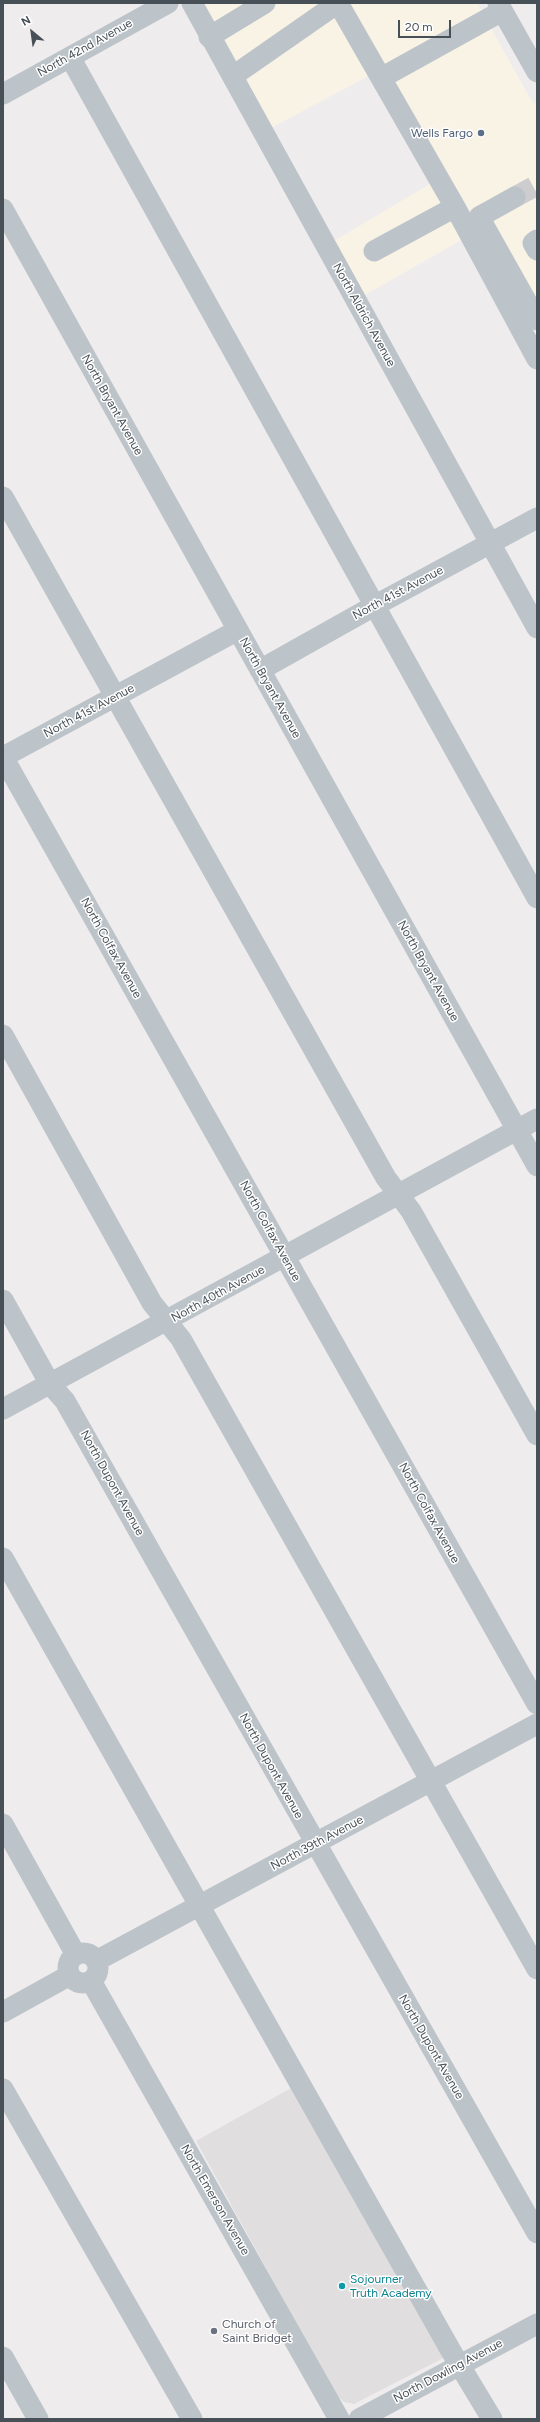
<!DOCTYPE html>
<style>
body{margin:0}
#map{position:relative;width:540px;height:2422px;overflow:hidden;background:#efeced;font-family:Figtree,sans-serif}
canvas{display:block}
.frame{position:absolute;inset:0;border:4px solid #475057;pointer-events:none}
.north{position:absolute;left:12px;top:12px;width:40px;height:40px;-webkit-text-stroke:3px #fff;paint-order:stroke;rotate:331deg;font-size:11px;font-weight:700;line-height:16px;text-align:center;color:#475057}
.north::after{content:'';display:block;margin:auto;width:14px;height:18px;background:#475057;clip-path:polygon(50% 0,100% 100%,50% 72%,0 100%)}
.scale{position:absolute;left:398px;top:20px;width:53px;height:18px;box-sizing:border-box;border:2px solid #475057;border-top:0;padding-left:5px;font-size:12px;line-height:14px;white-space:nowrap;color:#475057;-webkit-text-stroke:3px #fff;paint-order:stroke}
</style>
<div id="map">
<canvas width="540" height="2422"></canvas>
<div class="frame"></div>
<div class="north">N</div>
<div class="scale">20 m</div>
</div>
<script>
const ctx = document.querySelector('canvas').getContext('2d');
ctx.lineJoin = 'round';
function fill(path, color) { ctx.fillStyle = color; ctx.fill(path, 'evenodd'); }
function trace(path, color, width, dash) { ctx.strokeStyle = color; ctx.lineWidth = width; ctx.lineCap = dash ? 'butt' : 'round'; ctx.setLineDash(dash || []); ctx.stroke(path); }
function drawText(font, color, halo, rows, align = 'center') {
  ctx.font = font + ' Figtree,sans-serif'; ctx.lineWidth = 3; ctx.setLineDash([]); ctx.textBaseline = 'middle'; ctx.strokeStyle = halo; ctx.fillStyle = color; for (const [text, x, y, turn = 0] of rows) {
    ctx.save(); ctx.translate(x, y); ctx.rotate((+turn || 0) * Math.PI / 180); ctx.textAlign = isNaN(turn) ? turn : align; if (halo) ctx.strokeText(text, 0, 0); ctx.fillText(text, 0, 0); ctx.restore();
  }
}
const commercial = new Path2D(`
 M202,3h275l54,97 6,5v252l-65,-123 -107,61 -31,-54 101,-60 -61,-108 -105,56z`);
const education = new Path2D(`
 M302,2082l153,270 -101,52 -10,-2 -8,-7 -140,-254z`);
const minorTunnel = new Path2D(`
 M515,197l22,-12`);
const minor = new Path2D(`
 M192,3l345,625
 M338,3l117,204 82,152
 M498,3l39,69
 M209,37l56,-34
 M70,57l467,841
 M233,76l105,-73
 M381,78l121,-67
 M3,94l165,-91
 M515,197l-36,20 58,103
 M3,209l534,957
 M537,240l-4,3 4,7
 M374,251l81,-44
 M3,497l383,681 25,33 126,224
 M260,670l114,-64 163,-88
 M3,757l534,947
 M3,757l235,-127
 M3,1035l149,268 29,36 356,630
 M3,1300l47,84 15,17 472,832
 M3,1409c179,-96 356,-194 534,-290
 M3,1558l448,793 41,68
 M3,1824l73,131
 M68 1968a15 15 0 1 1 30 0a15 15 0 1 1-30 0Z
 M96,1961l441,-237
 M91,1981l248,438
 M3,2012l67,-37
 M3,2089l189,330
 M3,2357l35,62
 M359,2419l178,-95`);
const markers = [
 [481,133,4,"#5c6f8a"],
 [342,2286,4,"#0f9aa8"],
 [214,2331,4,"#6b7280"]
];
const streetNames = [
 ["North 42nd Avenue",85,48,-29],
 ["North Aldrich Avenue",364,315,61],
 ["North Bryant Avenue",112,405,61],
 ["North 41st Avenue",398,593,-28],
 ["North Bryant Avenue",270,688,61],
 ["North 41st Avenue",89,711,-28],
 ["North Colfax Avenue",111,948,61],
 ["North Bryant Avenue",428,971,61],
 ["North Colfax Avenue",270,1231,61],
 ["North 40th Avenue",218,1294,-29],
 ["North Dupont Avenue",112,1483,61],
 ["North Colfax Avenue",429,1513,61],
 ["North Dupont Avenue",271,1766,61],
 ["North 39th Avenue",317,1843,-28],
 ["North Dupont Avenue",431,2047,60],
 ["North Emerson Avenue",215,2200,60],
 ["North Dowling Avenue",448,2371,-28]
];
const serviceNames = [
 ["Wells Fargo",473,133]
];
const cultureNames = [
 ["Sojourner",350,2279],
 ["Truth Academy",350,2293]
];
const worshipNames = [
 ["Church of",222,2324],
 ["Saint Bridget",222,2338]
];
fill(commercial, '#f9f3e6');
fill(education, '#e0dede');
trace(minorTunnel, '#cdcdcf', 21, [21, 10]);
trace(minor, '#bcc4ca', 21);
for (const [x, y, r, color] of markers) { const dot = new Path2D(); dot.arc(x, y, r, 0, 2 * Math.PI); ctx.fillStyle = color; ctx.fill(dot); trace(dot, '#fff', 1.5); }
drawText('12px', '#475057', '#fff', streetNames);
drawText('12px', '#4e5e75', '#fff', serviceNames, 'right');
drawText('12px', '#0d838f', '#fff', cultureNames, 'left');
drawText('12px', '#5b616d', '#fff', worshipNames, 'left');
</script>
